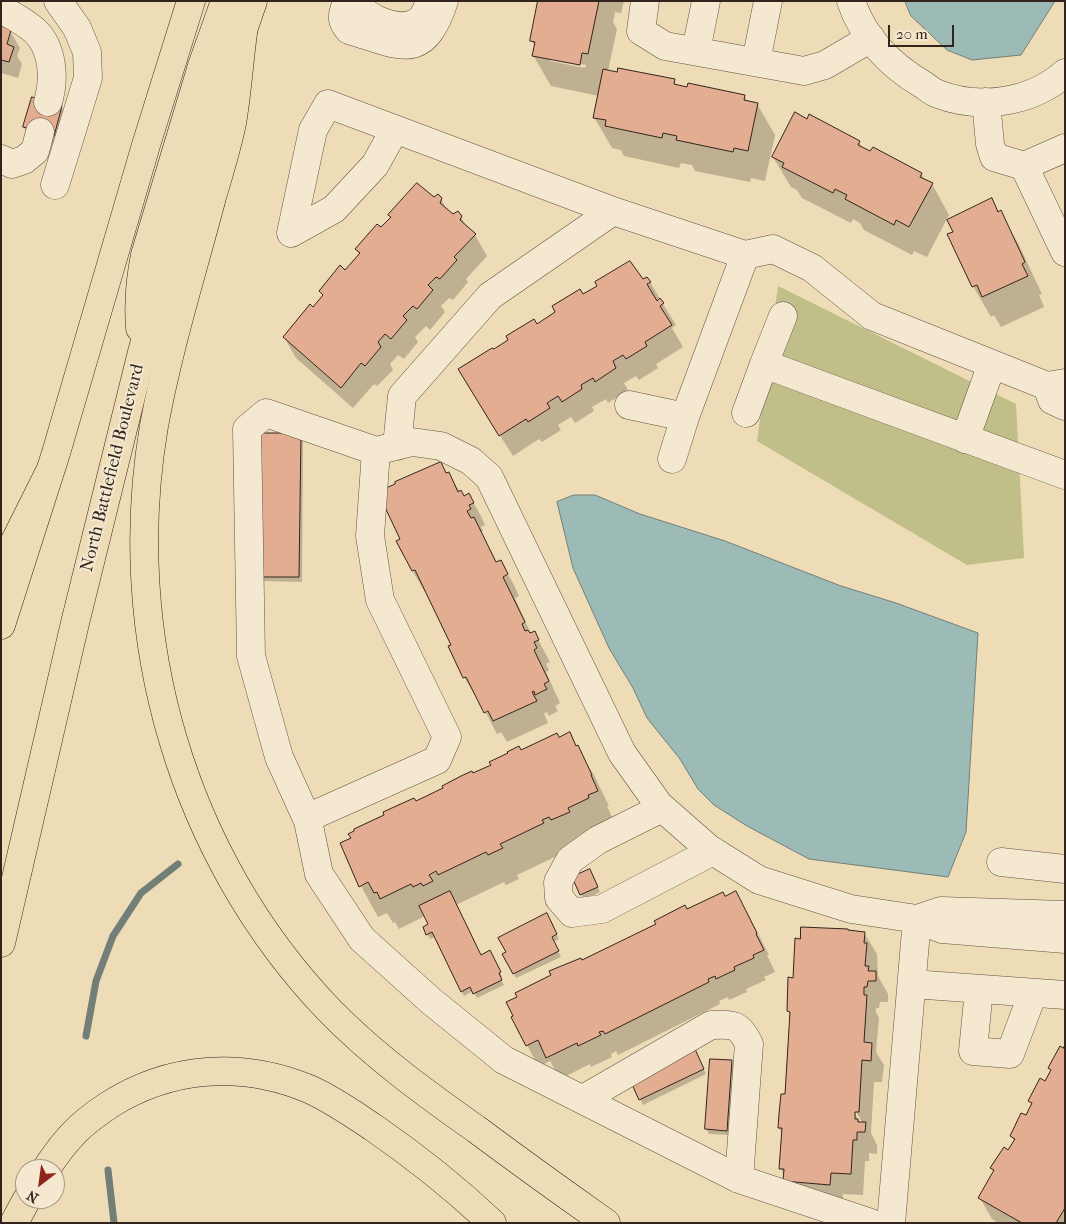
<!DOCTYPE html>
<style>
body{margin:0}
#map{position:relative;width:1066px;height:1224px;overflow:hidden;background:#eedcb6;font-family:"IM FELL French Canon",serif}
canvas{display:block}
.frame{position:absolute;inset:0;border:2px solid #32241c;pointer-events:none}
.north{position:absolute;left:15px;top:1159px;width:50px;height:50px;box-sizing:border-box;background:#f4e8d0;border:1px solid #a69a88;border-radius:50%;rotate:210deg;font-size:14px;font-weight:700;line-height:20px;text-align:center;color:#32241c}
.north::after{content:'';display:block;margin:auto;width:18px;height:22px;background:#8f2418;clip-path:polygon(50% 0,100% 100%,50% 72%,0 100%)}
.scale{position:absolute;left:888px;top:25px;width:66px;height:22px;box-sizing:border-box;border:2px solid #32241c;border-top:0;padding-left:6px;font-size:15px;line-height:18px;white-space:nowrap;color:#32241c;-webkit-text-stroke:4px #f4e8d0;paint-order:stroke}
</style>
<div id="map">
<canvas width="1066" height="1224"></canvas>
<div class="frame"></div>
<div class="north">N</div>
<div class="scale">20 m</div>
</div>
<script>
const ctx = document.querySelector('canvas').getContext('2d');
ctx.lineJoin = 'round';
function fill(path, color) { ctx.fillStyle = color; ctx.fill(path, 'evenodd'); }
function trace(path, color, width, dash) { ctx.strokeStyle = color; ctx.lineWidth = width; ctx.lineCap = dash ? 'butt' : 'round'; ctx.setLineDash(dash || []); ctx.stroke(path); }
function drawText(font, color, halo, rows, align = 'center') {
  ctx.font = font + ' "IM FELL French Canon",serif'; ctx.lineWidth = 4; ctx.setLineDash([]); ctx.textBaseline = 'middle'; ctx.strokeStyle = halo; ctx.fillStyle = color; for (const [text, x, y, turn = 0] of rows) {
    ctx.save(); ctx.translate(x, y); ctx.rotate((+turn || 0) * Math.PI / 180); ctx.textAlign = isNaN(turn) ? turn : align; if (halo) ctx.strokeText(text, 0, 0); ctx.fillText(text, 0, 0); ctx.restore();
  }
}
const green = new Path2D(`
 M778,286l238,118 8,154 -57,7 -210,-124z`);
const water = new Path2D(`
 M905,1h150l-34,54 -49,5 -25,-10 -36,-34z
 M574,495h21l45,19 85,27 116,45 55,17 82,30 -12,199 -18,45 -139,-18 -62,-33 -33,-21 -16,-16 -18,-30 -33,-41 -14,-30 -24,-40 -36,-80 -16,-66z`);
const shadow = new Path2D(`
 M540,1h84l-3,12 -6,-1 -2,10 4,7 -9,42 66,10 3,5 67,10 3,5 10,3 18,31 -10,46 -14,-3 -1,4 -55,-11 -3,-6 -11,-2 -2,5 -55,-12 -3,-6 -9,-2 -18,-31 5,-21 -48,-10 -18,-31 2,-8 -3,-6zM550,58l36,7 -1,3 -35,-7z
 M1,20l5,4 14,24 -3,8 5,8 -4,14 -17,-5z
 M61,107l7,11 -8,28 -29,-8 -7,-11z
 M859,142l4,7 58,24 4,8 7,3 17,31 -22,42 -13,-6 -2,4 -48,-25 -4,-7 -7,-4 -2,4 -49,-25 -5,-8 -6,-3 -18,-30z
 M434,199h7l7,13 5,4 8,1 7,12 7,6 12,21 -21,23 2,3 -15,18 -4,-2 -8,8 4,6 -15,18 -4,-4 -11,11 3,5 -14,17 -6,-4 -8,9 3,6 -16,16 -3,-2 -21,24 -57,-50 -12,-21 39,-41 -2,-5 24,-19 15,-17 -4,-6 25,-20z
 M992,200l26,43 24,51 -3,1 5,12 -43,20 -7,-12 -3,2 -18,-31 -19,-53z
 M643,280l7,2 13,22 13,21 -4,3 11,19 -27,17 2,4 -19,12 -3,-4 -12,7 4,7 -20,13 -2,-4 -14,8 2,4 -19,12 -4,-6 -13,8 3,5 -19,12 -3,-3 -26,17 -41,-65 22,-40 89,-56z
 M261,434l42,5 -1,143 -39,-1z
 M448,473l16,25 5,-3 12,21 4,9 -4,2 2,4 -2,1 16,31 3,-2 13,22 6,13 -4,2 16,36 3,-2 16,30 -4,2 3,6 -3,2 14,31 -5,3 3,5 -9,5 -2,-4 -3,2 4,9 -41,19 -6,-10 -4,2 -11,-21 8,-4 -17,-10 -13,-22 -11,-32 -26,-53h-2l-12,-20 8,-3 -19,-30z
 M569,733l26,44 14,29h-2l7,16 -55,29 2,3 -44,21 2,4 -13,6 -2,-3 -48,23 25,51h12l9,21 -2,1 4,7 -27,13 -4,-7 -9,5 -29,-59 -5,2 -2,-4 -4,-7 6,-3 -5,-9 -26,13 -4,-7 -2,1 -6,-10 -9,4 -17,-31 54,-83 106,-52z
 M592,875l8,17 -16,8 -11,-23z
 M725,898l23,16 21,41h-2l8,17 -11,5 2,3 -20,9 1,3 -18,8 -1,-3 -9,4 1,3 -102,51 -2,-4 -5,3 1,3 -21,10 -1,-3 -30,15 -10,-18 -11,6 -12,-22 54,-83 106,-51z
 M549,920l10,19 -6,3 8,15 -45,21 -2,-4z
 M864,933l13,21 1,22 10,18v8h-8l-1,6h-3v4l3,6 -3,34 8,13 -2,17h-8l-3,51 6,12v9l-8,-1v8h-4l-2,34 -20,-1 -1,12 -45,-4 -16,-33 2,-34 -4,-7 7,-33 5,-79 -3,-5 6,-32zM853,1106l10,18h-2l-10,-17z
 M1065,1048v175h-67l-6,-4 -12,-21 14,-26 -3,-4 18,-17 6,-9 -4,-6 21,-30 -3,-6 16,-17 7,-11 -2,-4z
 M697,1055l9,19 -63,31 -12,-24z
 M731,1061l3,5 -4,69 -21,-1 -3,-5z`);
const stream = new Path2D(`
 M86,1036l10,-55 17,-45 28,-43 37,-29
 M108,1170l6,53`);
const building = new Path2D(`
 M538,1h61l-11,53 -6,-1 -2,12 -48,-9 3,-14 -5,-1z
 M1,18l10,12 -4,14 7,3 -5,15 -8,-2z
 M618,68l57,11 -1,5 13,3 1,-4 57,12 -1,5 14,3 -10,48 -14,-3 -1,4 -57,-12 1,-4 -14,-3 -1,5 -57,-12 1,-6 -13,-2 10,-49 14,3z
 M32,97l30,9 -8,30 -31,-9z
 M795,112l12,7 2,-5 51,27 -2,4 12,6 3,-4 49,26 -2,4 13,6 -24,44 -13,-7 -2,5 -49,-26 2,-4 -12,-6 -2,4 -51,-26 2,-4 -12,-6z
 M417,183l17,14 4,-3 4,4 -2,5 13,11 5,-3 4,5 -2,4 16,14 -22,23 3,3 -17,19 -4,-2 -8,8 5,5 -16,19 -4,-3 -10,10 4,4 -16,19 -6,-5 -7,8 3,5 -16,19 -4,-3 -20,25 -58,-51 27,-33 3,3 10,-12 -4,-4 21,-26 5,5 15,-17 -5,-4 22,-25 4,3 10,-10 -3,-2z
 M992,198l6,14 3,-2 24,52 -3,2 6,12 -46,21 -5,-12 -5,2 -25,-53 6,-2 -6,-12z
 M630,261l13,18 4,-2 4,5 -4,2 10,17 3,-3 4,5 -4,3 12,19 -27,17 2,4 -21,13 -3,-4 -10,6 3,7 -21,14 -2,-4 -12,7 1,4 -20,13 -4,-6 -11,7 3,5 -22,14 -2,-3 -27,17 -41,-67 34,-21 2,1 14,-9 -2,-4 28,-17 3,5 18,-12 -3,-6 28,-17 3,5 14,-8 -2,-4z
 M260,433h41l-2,144h-41z
 M441,462l5,11 3,-1 9,20 3,-2 3,6 5,-3 5,10 -5,2 2,4 -4,2 4,7 3,-1 22,45 5,-2 7,14 -5,3 22,45 -3,2 3,7 3,-1 2,3 5,-2 4,9 -5,2 3,6 -3,2 15,31 -5,3 3,5 -12,6 -1,-4 -2,1 5,9 -44,20 -5,-10 -4,2 -18,-36 -3,1 -15,-32 3,-1 -36,-75 -3,1 -16,-30 4,-2 -17,-36 4,-2 -5,-11 13,-6v-2z
 M570,732l6,14 2,-1 14,30h-1l7,16 -10,4 1,3 -21,10 2,4 -19,8 -2,-3 -7,3 2,3 -44,21 3,4 -15,7 -2,-3 -48,23 -2,-4 -7,4 4,6 -10,5 -2,-3 -8,4 -2,-3 -31,15 -3,-7 -3,1 -6,-11 -9,5 -19,-44 11,-5 -3,-4 6,-3v-2l30,-14 -1,-3 31,-14 2,3 27,-13 -1,-2 19,-10 11,-5 1,2 18,-8 -2,-3 19,-9 -1,-1 12,-6 2,4 36,-17 2,4z
 M590,869l8,18 -18,8 -8,-18z
 M450,891l31,64 9,-5 11,22 -2,1 3,7 -29,14 -3,-7 -9,5 -29,-60 -6,3 -3,-8 5,-3 -9,-18z
 M736,891l21,42 -1,1 8,16 -11,5 1,3 -20,9 1,3 -19,9 -1,-3 -7,3 1,3 -104,52 -2,-3 -4,1 2,3 -23,11 -1,-3 -31,15 -8,-18 -12,6 -15,-29 2,-1 -7,-14 11,-5 -2,-4 36,-18 -2,-4 32,-13 1,2 74,-36 -2,-3 31,-16 2,4 36,-17 2,4z
 M547,913l10,21 -5,3 7,14 -46,23 -11,-20 4,-2 -8,-14z
 M801,927l47,2v1l17,2 -1,11h3l-2,23h4l-1,5h8v10h-8l-1,6h-3v8h3l-3,47 8,1 -1,18 -9,-1 -3,52h-4v7h3v3h8l-1,10h-8v8h-4l-2,34 -20,-1 -1,12 -47,-4 1,-12h-5l3,-41h-4l1,-14 2,-20h4l5,-82 -3,-1 1,-34 5,1 2,-40 5,1z
 M1065,1045v163l-9,15h-34l-44,-25 16,-28 -4,-2 14,-21 4,3 7,-11 -5,-3 11,-23 5,2 6,-12 -4,-2 12,-23 5,3 6,-11 -3,-2 12,-22 3,2z
 M695,1049l9,20 -65,31 -9,-20z
 M710,1059l22,1 -5,71 -22,-2z`);
const minor = new Path2D(`
 M347,1c-4,13 -8,18 2,29 51,15 74,34 95,-29
 M354,1c11,18 50,35 67,18 4,-4 7,-13 9,-18
 M645,1l-4,30 24,15 139,25 21,-6 46,-27
 M851,1c12,36 39,64 71,83 5,3 10,8 16,10 42,16 93,9 127,-21
 M1,9c11,6 24,13 34,22 18,17 20,48 13,71
 M696,51l10,-50
 M756,62l12,-61
 M986,102l4,42 4,13 30,9
 M395,129l-20,36 -41,44 -43,24 22,-103 15,-26 285,107
 M1065,148l-41,18 41,86
 M1,159l11,5 12,-4 11,-9 5,-19
 M55,185l33,-107 -1,-26 -10,-24 -19,-27
 M764,364l19,-48
 M1047,386l5,14 13,6
 M629,405l56,12
 M746,413l18,-49 301,111
 M965,439l27,-75
 M397,446l5,-50 88,-100 123,-85 132,44 28,-6 39,19 60,48 175,70 18,-3
 M672,459l13,-42 60,-162
 M662,808l-64,32 -28,20 -12,22 1,16 13,15 30,-4 111,-58
 M307,818l130,-58 10,-23 -67,-137 -10,-64 6,-85
 M1001,862l64,7
 M1065,915l-124,-4 -24,8 25,10 123,10
 M912,984l153,11
 M979,989l-6,62 37,3 23,-61
 M583,1099l128,-74c21,-1 28,-2 38,19l-10,135
 M871,1223l-132,-44 -235,-119 -73,-59 -69,-62 -43,-65 -11,-53 -29,-64 -28,-101 -4,-227 19,-16 110,38 36,-9 29,4 30,15 18,16 133,276 37,52 49,43 51,32 92,29 66,10 -26,304`);
const major = new Path2D(`
 M140,328c-2,-25 0,-48 5,-73l57,-189 23,-65
 M1,625l55,-172 90,-308 45,-144
 M1,943l74,-320 67,-271 43,-152 68,-199`);
const highway = new Path2D(`
 M243,33c-4,30 -6,61 -11,90 -5,25 -13,50 -20,74 -20,76 -44,152 -58,229 -36,210 28,431 176,585 44,45 95,82 146,118 43,32 86,63 130,94
 M1,569l48,-96
 M46,1169c8,-12 17,-25 28,-36 10,-11 23,-20 35,-28 61,-39 133,-44 200,-16 23,10 44,25 65,39 42,29 81,60 118,95
 M14,1223l13,-24`);
const streetNames = [
 ["North Battlefield Boulevard",113,468,-76]
];
fill(green, '#c0be89');
fill(water, '#9cbab6');
trace(water, '#727e78', 1);
fill(shadow, '#0003');
trace(stream, '#727e78', 7);
fill(building, '#e3ad91');
trace(building, '#32241c', 1);
trace(minor, '#615242', 29);
trace(major, '#32241c', 29);
trace(highway, '#32241c', 29);
trace(minor, '#f4e8d0', 28);
trace(major, '#eedcb6', 28);
trace(highway, '#eedcb6', 28);
drawText('18px', '#32241c', '#f4e8d0', streetNames);
</script>
